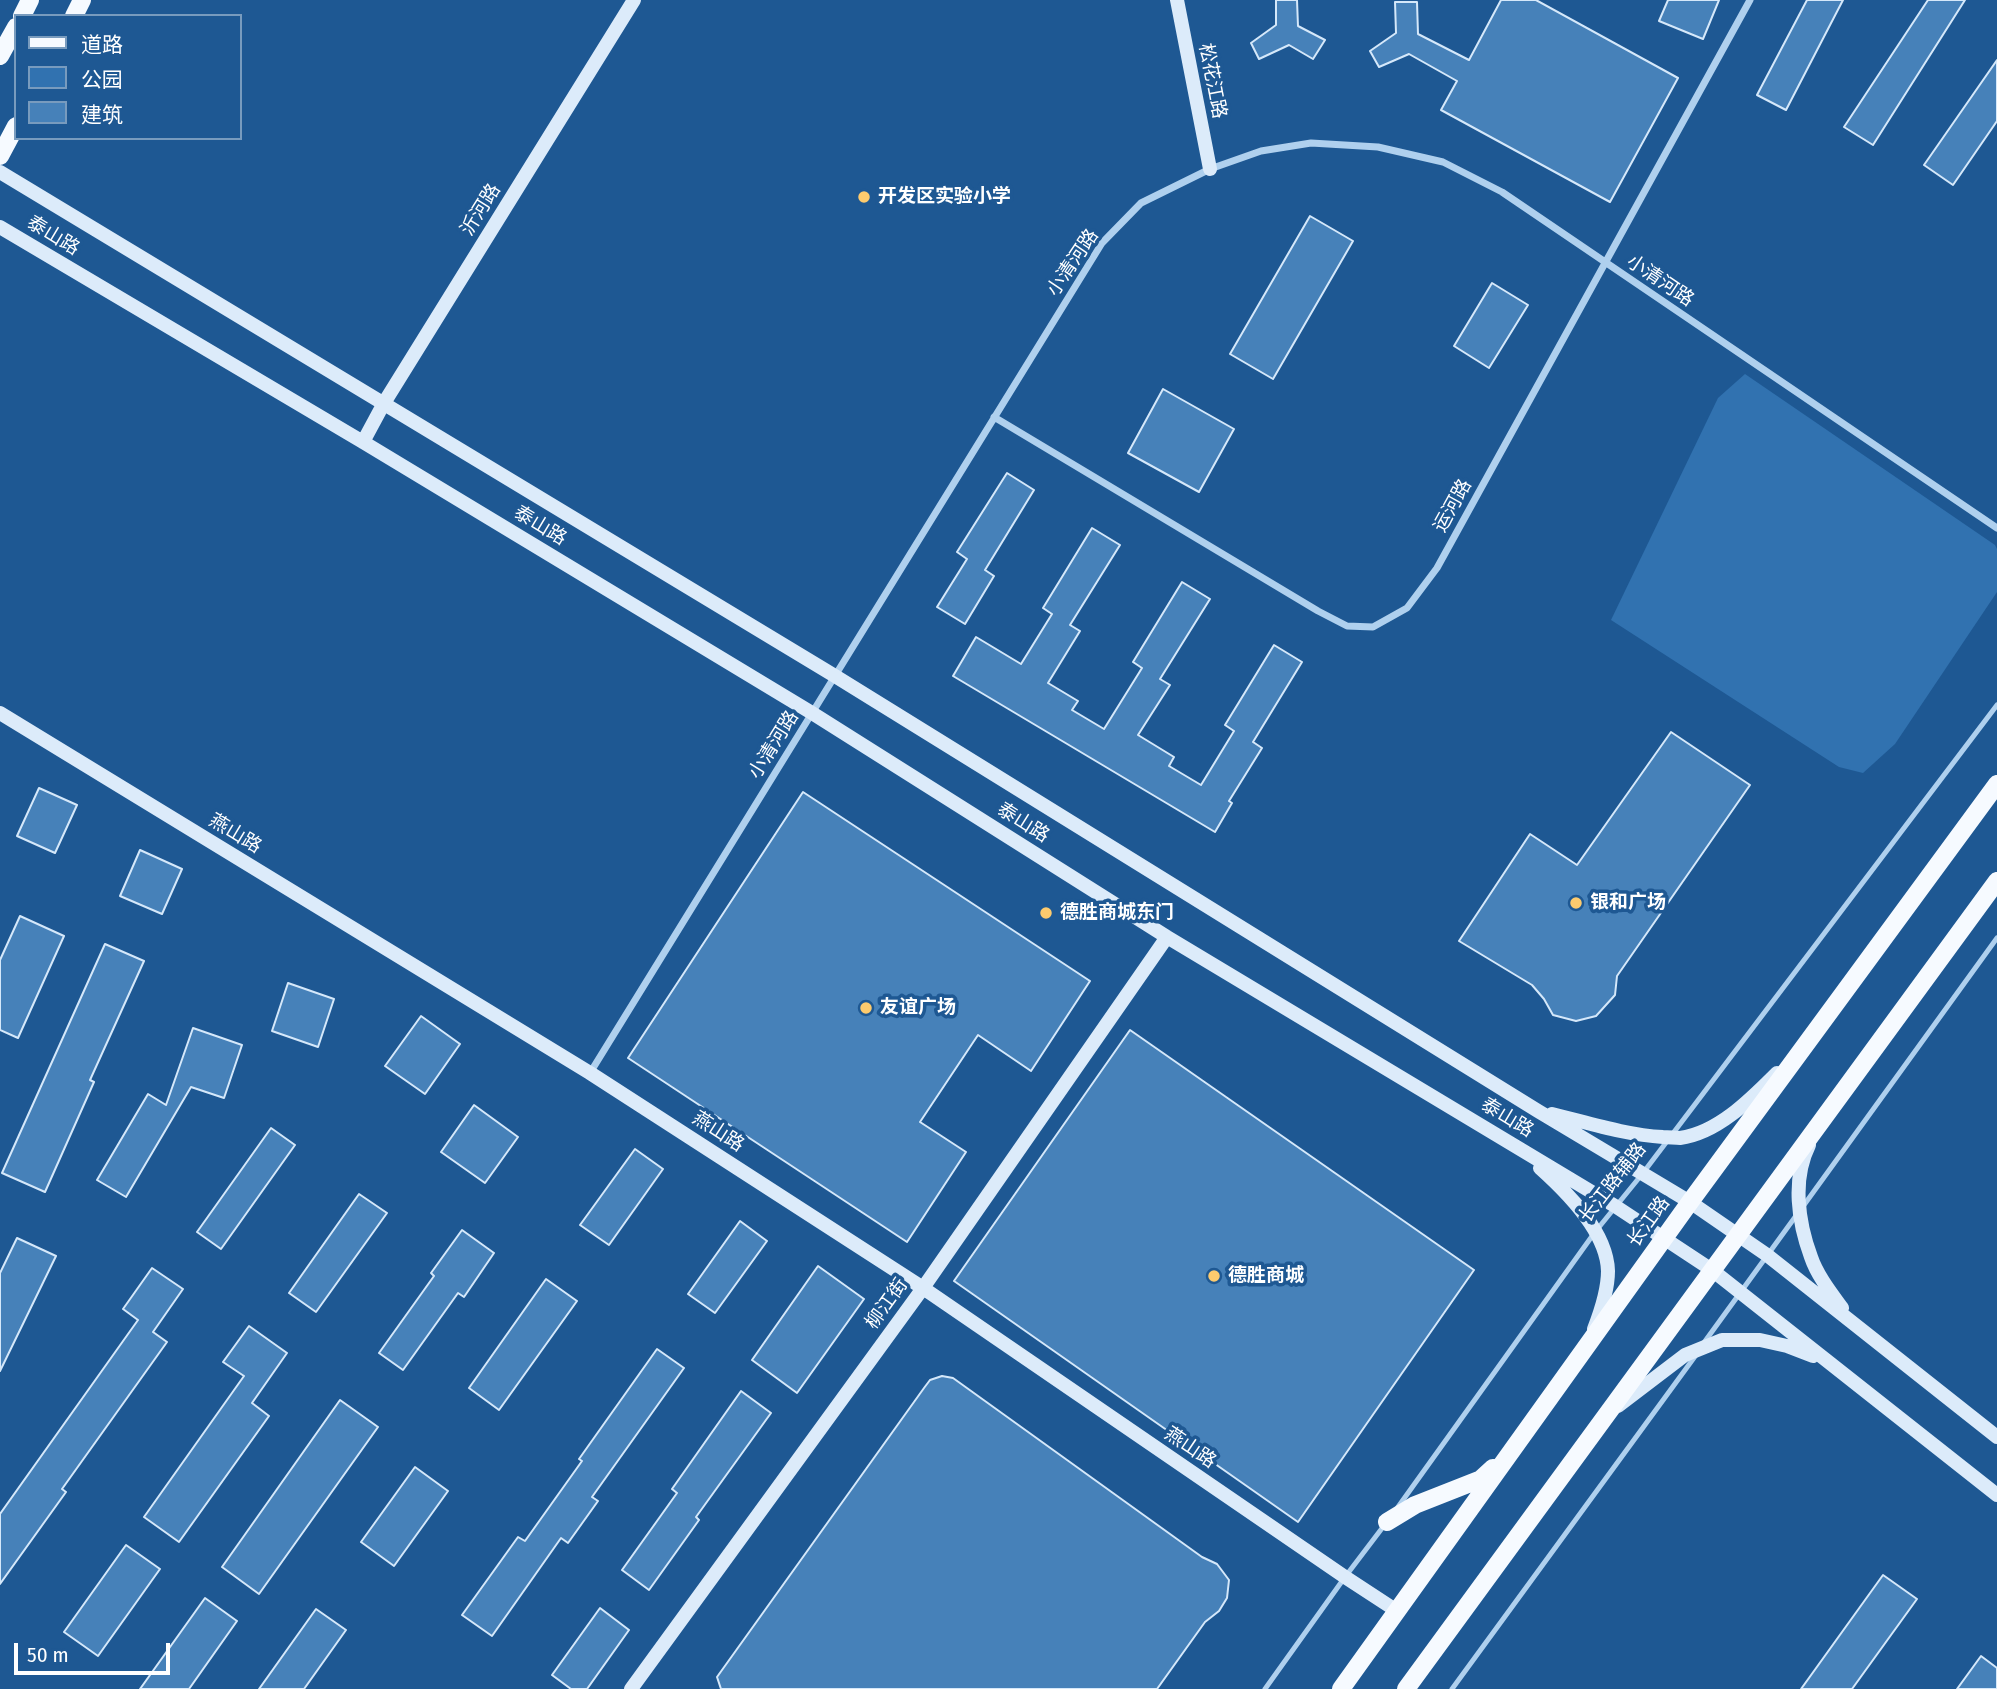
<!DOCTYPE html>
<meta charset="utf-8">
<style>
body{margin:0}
#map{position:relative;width:1997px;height:1689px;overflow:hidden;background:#1e5893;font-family:"Fira Sans Condensed","Noto Sans SC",sans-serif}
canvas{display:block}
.legend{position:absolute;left:14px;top:14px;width:228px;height:126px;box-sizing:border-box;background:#1e5893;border:2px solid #789bbe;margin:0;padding:9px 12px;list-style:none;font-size:21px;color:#fff}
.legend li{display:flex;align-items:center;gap:14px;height:35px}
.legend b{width:35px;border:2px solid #789bbe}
.scale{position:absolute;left:14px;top:1643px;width:156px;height:32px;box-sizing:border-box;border:4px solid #fff;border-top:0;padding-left:9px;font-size:21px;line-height:24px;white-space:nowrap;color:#fff;-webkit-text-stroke:5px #1e5893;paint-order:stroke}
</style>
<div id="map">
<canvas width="1997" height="1689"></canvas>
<ul class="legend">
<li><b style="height:9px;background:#f6faff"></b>道路</li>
<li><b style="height:19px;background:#3172b0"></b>公园</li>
<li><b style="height:19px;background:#4681b9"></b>建筑</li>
</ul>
<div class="scale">50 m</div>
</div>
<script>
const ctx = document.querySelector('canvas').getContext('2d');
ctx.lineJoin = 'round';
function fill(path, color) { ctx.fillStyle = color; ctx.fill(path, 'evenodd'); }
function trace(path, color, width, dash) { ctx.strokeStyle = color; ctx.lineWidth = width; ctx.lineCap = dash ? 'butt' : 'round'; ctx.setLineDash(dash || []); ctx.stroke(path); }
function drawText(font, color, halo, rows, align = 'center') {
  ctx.font = font + ' "Fira Sans Condensed","Noto Sans SC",sans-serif'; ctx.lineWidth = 7; ctx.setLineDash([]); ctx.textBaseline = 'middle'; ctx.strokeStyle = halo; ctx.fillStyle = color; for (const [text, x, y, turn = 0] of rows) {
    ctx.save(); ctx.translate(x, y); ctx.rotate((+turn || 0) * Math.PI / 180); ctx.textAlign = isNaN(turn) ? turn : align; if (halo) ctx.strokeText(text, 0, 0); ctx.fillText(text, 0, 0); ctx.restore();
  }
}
const green = new Path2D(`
 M1745,374l250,171 2,4v43l-102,152 -32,29 -24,-6 -228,-147 107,-222z`);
const building = new Path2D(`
 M1276,0h21l1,26 27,14 -12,19 -24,-14 -30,14 -8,-16 25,-18z
 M1501,0h35l142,78 -68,124 -169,-92 16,-29 -48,-27 -30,13 -9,-16 26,-18 -1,-31h22l1,32 51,26z
 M1668,0h51l-16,39 -44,-18z
 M1807,0h36l-57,110 -29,-15z
 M1928,0h37l-92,145 -29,-18z
 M1997,60v61l-44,64 -29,-20z
 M1310,216l43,25 -80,138 -43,-25z
 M1492,283l36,22 -39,63 -35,-22z
 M1163,389l71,40 -35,63 -71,-39z
 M1007,473l27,17 -49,80 9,6 -29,48 -28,-17 30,-48 -10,-7z
 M1092,528l28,17 -50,80 10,6 -32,52 30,18 -6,9 32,19 38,-61 -9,-6 49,-80 28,17 -50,80 10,6 -32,50 36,22 -5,9 32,19 33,-54 -9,-6 49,-80 28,17 -49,80 9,6 -33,53 3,2 -17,29 -262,-156 23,-39 45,27 31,-50 -9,-6z
 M1671,732l79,53 -133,191 -2,19 -19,21 -20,5 -23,-6 -9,-16 -12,-14 -73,-44 71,-107 47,31z
 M39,788l38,17 -22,48 -38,-17z
 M803,792l287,189 -59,90 -53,-36 -58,87 46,30 -59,90 -279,-184z
 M140,850l42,19 -20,45 -42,-18z
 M20,916l44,20 -46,102 -18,-8v-70z
 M105,944l39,17 -54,119 4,2 -49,110 -43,-19z
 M288,983l46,16 -16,48 -46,-16z
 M421,1016l39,28 -35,50 -40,-28z
 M193,1028l49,17 -18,53 -33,-11 -65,110 -29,-17 51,-86 18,11z
 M1130,1030l344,240 -176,252 -344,-241z
 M474,1105l44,32 -33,46 -44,-31z
 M271,1128l24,17 -74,104 -24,-17z
 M635,1149l28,20 -54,76 -29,-20z
 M359,1194l28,19 -71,99 -27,-19z
 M740,1221l27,20 -52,72 -27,-19z
 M462,1230l32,23 -30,44 -6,-4 -55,77 -24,-17 55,-77 -3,-3z
 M17,1238l39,18 -56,115v-98z
 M818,1266l46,33 -67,94 -45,-33z
 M152,1268l31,21 -30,43 14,10 -105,147 4,3 -66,92v-70l138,-194 -15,-11z
 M546,1279l31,22 -78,109 -30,-22z
 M249,1326l38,27 -35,50 17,13 -90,126 -35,-25 100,-141 -21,-14z
 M657,1349l27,19 -92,129 6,4 -30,42 -7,-5 -69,98 -30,-21 56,-78 7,4 57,-80 -3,-2z
 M942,1376l11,2 249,179 15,7 12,16 -2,18 -8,13 -14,11 -48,67h-436l-4,-12 207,-289 6,-8z
 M741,1391l30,22 -75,104 3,3 -50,70 -27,-20 55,-77 -5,-4z
 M340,1400l38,27 -119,167 -37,-27z
 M415,1467l33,24 -54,75 -33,-24z
 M126,1545l34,24 -62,87 -34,-24z
 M1883,1575l34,24 -65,90h-51z
 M205,1598l32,23 -48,68h-49z
 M600,1608l29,22 -42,59h-16l-19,-14z
 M316,1609l30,21 -42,59h-45z
 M1981,1656l16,12v21h-40z`);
const lane = new Path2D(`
 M1804,1205l193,-267
 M1703,1344l95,-131
 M1398,1507l197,-275 48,-59 354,-468
 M1265,1689l80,-112 41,-54
 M1452,1689l244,-334`);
const street = new Path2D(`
 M994,417l324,194 29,15 26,1 34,-19 30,-40 313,-568
 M590,1073l512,-830 39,-40 69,-34 51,-18 50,-8 67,4 65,15 59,30 495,336`);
const secondary = new Path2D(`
 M1177,0l33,169
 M0,172l835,504 703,435 152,91 77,53 230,182
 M0,227l363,215 449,271 355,224 448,269 97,64 285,225
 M363,442l21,-39 250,-403
 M0,713l590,360 333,215 422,289 52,34
 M1552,1114c37,9 74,21 111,23 6,0 12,1 17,1 38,-5 71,-39 97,-65
 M1809,1145c-17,34 -11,77 2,112 6,18 20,36 31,51
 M1540,1168c28,25 67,64 68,103 0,20 -7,40 -14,58
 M1618,1406l67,-51 37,-15h38l27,6 26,10
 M631,1689l292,-401 244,-351`);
const primary = new Path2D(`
 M22,16l8,-16
 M74,16l8,-16
 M0,56l16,-29
 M0,156l16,-30
 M1387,1522l28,-17 66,-26 12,-11
 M1341,1689l349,-487 307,-418
 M1406,1689l591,-808`);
const markers = [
 [864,197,7,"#fdcb6e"],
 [1576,903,7,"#fdcb6e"],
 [1046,913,7,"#fdcb6e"],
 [866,1008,7,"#fdcb6e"],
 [1214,1276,7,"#fdcb6e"]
];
const streetNames = [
 ["松花江路",1212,81,79],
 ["沂河路",481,210,-58],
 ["泰山路",53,236,31],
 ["小清河路",1073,263,-56],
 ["小清河路",1660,281,34],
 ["运河路",1453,506,-61],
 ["泰山路",540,526,31],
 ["小清河路",774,745,-58],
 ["泰山路",1023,823,32],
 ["燕山路",235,834,31],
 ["泰山路",1507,1118,31],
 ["燕山路",718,1132,33],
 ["长江路辅路",1613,1183,-52],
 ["长江路",1649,1222,-54],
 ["柳江街",887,1304,-54],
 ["燕山路",1190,1448,34]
];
const poiNames = [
 ["开发区实验小学",878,197],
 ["银和广场",1590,903],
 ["德胜商城东门",1060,913],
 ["友谊广场",880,1008],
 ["德胜商城",1228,1276]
];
fill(green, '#3172b0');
fill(building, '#4681b9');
trace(building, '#d5e8fa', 2);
trace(lane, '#afd0ee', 5);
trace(street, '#afd0ee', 7);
trace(secondary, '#dcebfa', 14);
trace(primary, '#f6faff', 18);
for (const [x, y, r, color] of markers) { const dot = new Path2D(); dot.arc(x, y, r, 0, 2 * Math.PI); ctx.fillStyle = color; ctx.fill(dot); trace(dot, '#1e5893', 2.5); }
drawText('19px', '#fff', '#1e5893', streetNames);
drawText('bold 19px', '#fff', '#1e5893', poiNames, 'left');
</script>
